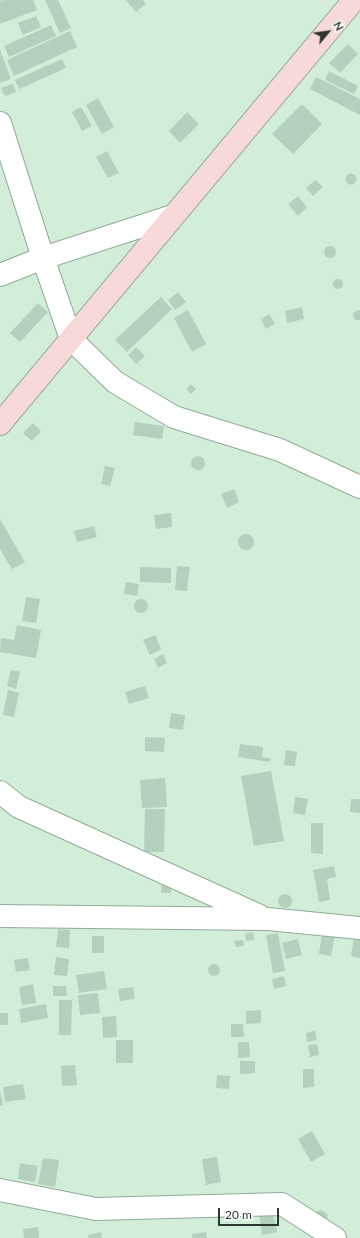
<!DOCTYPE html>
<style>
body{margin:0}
#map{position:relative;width:360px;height:1238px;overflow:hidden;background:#d2eed9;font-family:Lato,sans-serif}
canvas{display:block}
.north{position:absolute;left:308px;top:12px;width:40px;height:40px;-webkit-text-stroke:3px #fff;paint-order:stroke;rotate:61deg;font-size:11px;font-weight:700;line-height:16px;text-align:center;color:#2c372f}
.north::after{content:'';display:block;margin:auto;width:14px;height:18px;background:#2c372f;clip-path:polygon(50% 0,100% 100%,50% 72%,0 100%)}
.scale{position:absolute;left:218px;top:1208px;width:61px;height:18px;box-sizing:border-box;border:2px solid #2c372f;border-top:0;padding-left:5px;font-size:12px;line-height:14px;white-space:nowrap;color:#2c372f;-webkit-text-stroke:3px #fff;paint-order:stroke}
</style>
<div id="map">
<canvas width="360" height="1238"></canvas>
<div class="north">N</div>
<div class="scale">20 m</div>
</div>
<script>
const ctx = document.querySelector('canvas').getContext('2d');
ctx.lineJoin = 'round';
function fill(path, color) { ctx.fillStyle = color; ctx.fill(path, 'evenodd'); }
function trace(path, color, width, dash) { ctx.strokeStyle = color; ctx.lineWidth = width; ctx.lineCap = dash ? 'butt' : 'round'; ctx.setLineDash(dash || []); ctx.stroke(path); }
const building = new Path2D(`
 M3,0h30l4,10 -37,14v-23z
 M45,0h13l13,28 -11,5z
 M126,0h17l3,4 -10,8z
 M36,16l5,11 -18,8 -5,-12z
 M51,25l5,11 -47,21 -5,-11z
 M70,31l7,16 -63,29 -7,-16z
 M348,44l10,10 -18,19 -11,-10z
 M0,50l11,29 -11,4z
 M62,59l4,9 -47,21 -4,-9z
 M329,71l29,15 -4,8 -29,-14z
 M316,77l44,22v16l-50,-26z
 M13,84l3,8 -11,4 -4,-8z
 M98,98l16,29 -12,7 -16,-29z
 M302,104l20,20 -29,30 -21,-20z
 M81,107l11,19 -10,5 -10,-19z
 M187,112l12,12 -19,19 -11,-12z
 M107,151l12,22 -11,5 -12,-21z
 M345.5 179a5.5 5.5 0 1 1 11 0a5.5 5.5 0 1 1-11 0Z
 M316,180l7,7 -10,9 -7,-8z
 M298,196l9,11 -9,9 -10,-12z
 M324 252a6 6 0 1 1 12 0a6 6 0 1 1-12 0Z
 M333 284a5 5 0 1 1 10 0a5 5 0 1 1-10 0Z
 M178,292l8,10 -11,8 -7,-10z
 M161,297l11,12 -45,43 -12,-12z
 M38,303l10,9 -28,30 -10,-9z
 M302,307l2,12 -17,4 -2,-12z
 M188,310l18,34 -14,8 -18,-34z
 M357,310h3v10h-4l-2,-2 -1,-5z
 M269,314l6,10 -9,5 -5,-10z
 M136,347l9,9 -9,8 -8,-9z
 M191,384l5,5 -5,5 -5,-5z
 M135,422l29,4 -2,13 -29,-4z
 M33,423l8,8 -9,10 -9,-8z
 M191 463a7 7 0 1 1 14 0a7 7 0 1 1-14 0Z
 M105,466l10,2 -5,18 -9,-2z
 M234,489l5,13 -12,6 -6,-14z
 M171,513l1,14 -16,2 -2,-14z
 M0,519l25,43 -13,7 -12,-20z
 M94,526l3,11 -20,5 -3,-11z
 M238 542a8 8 0 1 1 16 0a8 8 0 1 1-16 0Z
 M177,566l13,1 -3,24 -12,-1z
 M140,567l31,1v15l-31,-1z
 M126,582l13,2 -2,12 -13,-2z
 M26,597l14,2 -4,24 -14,-2z
 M134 606a7 7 0 1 1 14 0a7 7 0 1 1-14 0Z
 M17,625l24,5 -5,28 -36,-6 1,-14 13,2z
 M155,635l6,14 -11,6 -7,-15z
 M163,654l4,9 -9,5 -4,-9z
 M11,670l9,2 -4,17 -9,-3z
 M145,686l4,12 -20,6 -4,-12z
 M8,690l11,3 -5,24 -11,-2z
 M171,713l14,2 -2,15 -14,-2z
 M145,737l20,1 -1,14 -19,-1z
 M240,744l23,3 -1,10 8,1v4l-32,-5z
 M286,750l11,2 -2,14 -11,-1z
 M271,771l13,70 -30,5 -13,-70z
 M165,778l2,29 -25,1 -2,-28z
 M295,797l13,2 -3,16 -12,-2z
 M351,799h9v14l-10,-1z
 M145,809h20l-1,43h-20z
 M311,823h12v31l-12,-1z
 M334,866l2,11 -9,2 3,21 -11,2 -6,-32z
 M162,879h9v14h-10z
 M278 901a7 7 0 1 1 14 0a7 7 0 1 1-14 0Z
 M58,929l12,1 -1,18 -13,-1z
 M253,932l1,8 -8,1 -1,-7z
 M278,933l7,38 -12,2 -7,-38z
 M322,934l13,2 -4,20 -12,-2z
 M92,936h12v17h-12z
 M354,937l6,1v20l-9,-2z
 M298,939l4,16 -16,4 -4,-16z
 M243,940l1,6 -8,1 -2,-6z
 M56,957l13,2 -2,17 -13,-1z
 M28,958l2,12 -14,2 -2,-12z
 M208 970a6 6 0 1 1 12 0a6 6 0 1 1-12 0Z
 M104,971l3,18 -28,4 -3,-18z
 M284,976l2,10 -12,3 -2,-10z
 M33,984l3,19 -14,2 -3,-18z
 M53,986h13l1,10h-14z
 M133,987l2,12 -15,2 -2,-12z
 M98,993l2,20 -20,2 -2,-20z
 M59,1000h13l-1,35h-12z
 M46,1004l2,14 -27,5 -2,-14z
 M261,1010v13l-15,1v-13z
 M0,1013h8v12h-8z
 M116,1016l1,21 -14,1 -1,-21z
 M231,1024h12l1,13h-13z
 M315,1031l2,9 -10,2 -1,-9z
 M116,1040h17v23h-17z
 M238,1042h11l1,15 -12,1z
 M317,1044l2,11 -9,2 -2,-12z
 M240,1061h15v12l-15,1z
 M75,1065l2,20 -15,1 -1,-20z
 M303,1069h11v18l-11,1z
 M217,1075l13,1 -1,13 -13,-1z
 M23,1084l3,15 -21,3 -2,-15z
 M0,1090l3,15 -3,1z
 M312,1131l13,23 -14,8 -13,-23z
 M217,1157l4,25 -15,3 -4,-26z
 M43,1158l16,2 -4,27 -17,-3z
 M20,1163l18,3 -3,16 -17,-3z
 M321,1210l4,2 3,3 -1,4 -2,4 -10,-8 2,-4z
 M273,1212l4,20 -15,3 -3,-21z
 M38,1227l1,11h-15l-1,-9z
 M101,1232l1,6h-13l-1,-3z
 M206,1232l1,6h-15v-4z`);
const minor = new Path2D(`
 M0,123l43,135 28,81 44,43 59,35 106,33 80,37
 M0,275l43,-17 130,-42
 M0,792l19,15 241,109
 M0,916l268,3 92,9
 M0,1190l96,19 186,-5 53,34`);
const secondary = new Path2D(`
 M0,424l354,-424`);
fill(building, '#b5d0bc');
trace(minor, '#91ab98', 24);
trace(secondary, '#91ab98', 24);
trace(minor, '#fff', 22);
trace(secondary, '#f8d9d9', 22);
</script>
